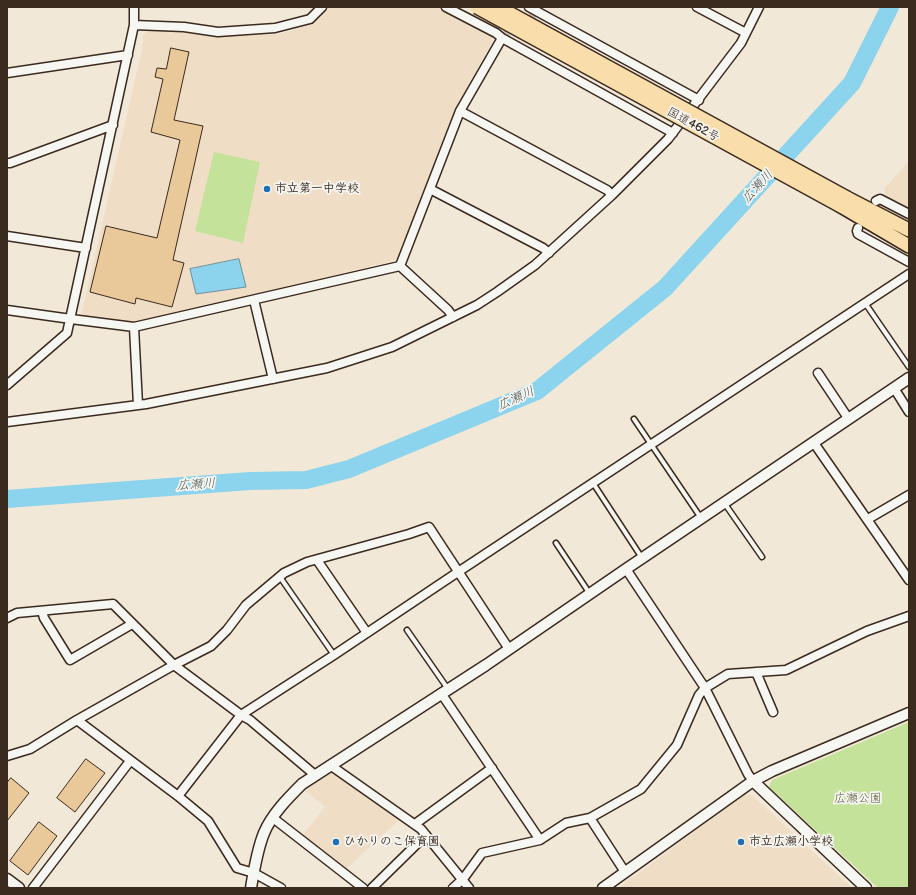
<!DOCTYPE html>
<meta charset="utf-8">
<style>
body{margin:0}
#map{position:relative;width:916px;height:895px;overflow:hidden;background:#f2e8d8;font-family:"Balsamiq Sans",sans-serif}
canvas{display:block}
.frame{position:absolute;inset:0;border:8px solid #3b2a1e;pointer-events:none}
</style>
<div id="map">
<canvas width="916" height="895"></canvas>
<div class="frame"></div>
</div>
<script>
const ctx = document.querySelector('canvas').getContext('2d');
ctx.lineJoin = 'round';
function fill(path, color) { ctx.fillStyle = color; ctx.fill(path, 'evenodd'); }
function trace(path, color, width, dash) { ctx.strokeStyle = color; ctx.lineWidth = width; ctx.lineCap = dash ? 'butt' : 'round'; ctx.setLineDash(dash || []); ctx.stroke(path); }
function drawText(font, color, halo, rows, align = 'center') {
  ctx.font = font + ' "Balsamiq Sans","Klee One",sans-serif'; ctx.lineWidth = 3.5; ctx.setLineDash([]); ctx.textBaseline = 'middle'; ctx.strokeStyle = halo; ctx.fillStyle = color; for (const [text, x, y, turn = 0] of rows) {
    ctx.save(); ctx.translate(x, y); ctx.rotate((+turn || 0) * Math.PI / 180); ctx.textAlign = isNaN(turn) ? turn : align; if (halo) ctx.strokeText(text, 0, 0); ctx.fillText(text, 0, 0); ctx.restore();
  }
}
const built = new Path2D(`
 M329,7h109l54,29v6l-31,56 -9,20 -55,142 -264,63 -49,-7 -2,-4 60,-263 1,-14 5,-5 35,2 34,4 63,-2 35,-11z
 M909,161v48l-23,-12 -2,-8z
 M333,772l67,47 -54,50 -43,-34 22,-28 -21,-17z
 M746,794l6,1 100,93h-234z`);
const green = new Path2D(`
 M214,152l46,10 -17,81 -48,-12z
 M909,722v166h-31l-109,-101 3,-7z`);
const water = new Path2D(`
 M239,259l7,28 -50,7 -6,-25z`);
const river = new Path2D(`
 M7,499l243,-18 56,-1 43,-11 188,-78 128,-103 187,-205 38,-76`);
const building = new Path2D(`
 M171,48l18,4 -15,68 29,6 -30,134 11,3 -12,44 -36,-9 -1,6 -45,-12 16,-66 51,12 23,-98 -29,-8 12,-53 -8,-2 2,-9 9,1z
 M86,759l19,14 -30,39 -18,-14z
 M11,778l18,15 -22,28v-38z
 M39,822l18,14 -29,39 -18,-14z`);
const minorTunnel = new Path2D(`
 M502,38c11,-10 24,-16 35,-27`);
const service = new Path2D(`
 M865,303l44,64
 M634,419l67,99
 M593,483l49,75
 M725,504l37,53
 M556,543l34,51
 M280,577l54,78
 M407,630l41,59`);
const minor = new Path2D(`
 M446,7l50,26 6,5 171,95
 M529,7l170,93
 M697,7l49,26
 M134,25l50,2 34,5 57,-4 35,-9 12,-12
 M7,73l121,-18
 M460,111l147,79 5,5
 M7,163h3l103,-38
 M430,189l113,59 6,5
 M876,201l4,-2 29,15
 M858,228l-1,3 1,3 51,28
 M7,236l79,12
 M400,266l60,-155 42,-73
 M400,266l48,44 5,7
 M254,300l19,79
 M7,310l64,9 63,8 266,-61
 M134,327l4,78
 M818,373l30,45
 M7,385l60,-52 67,-308v-18
 M894,388l15,24
 M7,422l139,-18 181,-36 65,-21 85,-42 20,-13 38,-27 77,-70 56,-56 73,-96 18,-36
 M814,443l95,137
 M868,519l41,-24
 M317,560l50,73
 M626,569l79,119 43,86 5,7
 M42,611l2,7 26,42 62,-36
 M7,618l10,-5 96,-9 61,61 -97,55
 M756,672l17,40
 M441,693l99,147 -58,13 -19,26 -10,9
 M7,756l23,-7 47,-29 101,76 30,25 29,47 17,5 27,15
 M330,765l91,64 48,59
 M315,775l-65,-55 -9,-5 -67,-50 37,-19 16,-16 19,-25 38,-32 23,-11 102,-28 20,-7 80,122
 M178,796l63,-81 93,-60 124,-83 451,-298
 M273,818l90,70
 M590,818l35,54
 M415,824l77,-56
 M540,840l26,-17 24,-5 51,-29 36,-44 22,-50 6,-7 23,-14 58,-4 81,-39 42,-15
 M33,888l97,-127
 M372,888l54,-53`);
const tertiary = new Path2D(`
 M753,781l113,107
 M7,879l12,9
 M251,888c3,-18 6,-38 13,-55 8,-19 24,-35 38,-49l184,-119 140,-96 283,-191
 M603,888l150,-107 19,-10 137,-58`);
const trunk = new Path2D(`
 M847,198l62,32
 M841,206l68,40`);
const trunkBridge = new Path2D(`
 M477,7l364,199
 M498,7l349,191`);
const markers = [
 [267,189,4,"#1f6fb2"],
 [336,842,4,"#1f6fb2"],
 [741,842,4,"#1f6fb2"]
];
const streetNames = [
 ["国道462号",693,125,29]
];
const poiNames = [
 ["市立第一中学校",275,189],
 ["ひかりのこ保育園",344,842],
 ["市立広瀬小学校",749,842]
];
const parkNames = [
 ["広瀬公園",858,799]
];
const waterNames = [
 ["広瀬川",758,187,-48],
 ["広瀬川",516,399,-24],
 ["広瀬川",196,485,-4]
];
fill(built, '#efdec5');
fill(green, '#c5e29a');
fill(water, '#8cd4ed');
trace(water, '#6c909a', 1);
trace(river, '#8cd4ed', 18);
fill(building, '#e9c89a');
trace(building, '#3b2a1e', 1);
trace(minorTunnel, '#cdc2b3', 8, [8, 4]);
trace(service, '#3b2a1e', 7);
trace(minor, '#3b2a1e', 11);
trace(tertiary, '#3b2a1e', 13);
trace(trunk, '#3b2a1e', 16);
trace(service, '#f6f6f2', 4);
trace(minor, '#f6f6f2', 8);
trace(tertiary, '#f6f6f2', 10);
trace(trunk, '#f9deab', 13);
trace(trunkBridge, '#3b2a1e', 16, []);
trace(trunkBridge, '#f9deab', 13);
for (const [x, y, r, color] of markers) { const dot = new Path2D(); dot.arc(x, y, r, 0, 2 * Math.PI); ctx.fillStyle = color; ctx.fill(dot); trace(dot, '#f6f6f2', 1.5); }
drawText('12px', '#3b2a1e', '#f6f6f2', streetNames);
drawText('bold 12px', '#3b2a1e', '#f6f6f2', poiNames, 'left');
drawText('12px', '#5e583d', '#f6f6f2', parkNames);
drawText('italic 13px', '#4f5452', '#f6f6f2', waterNames);
</script>
